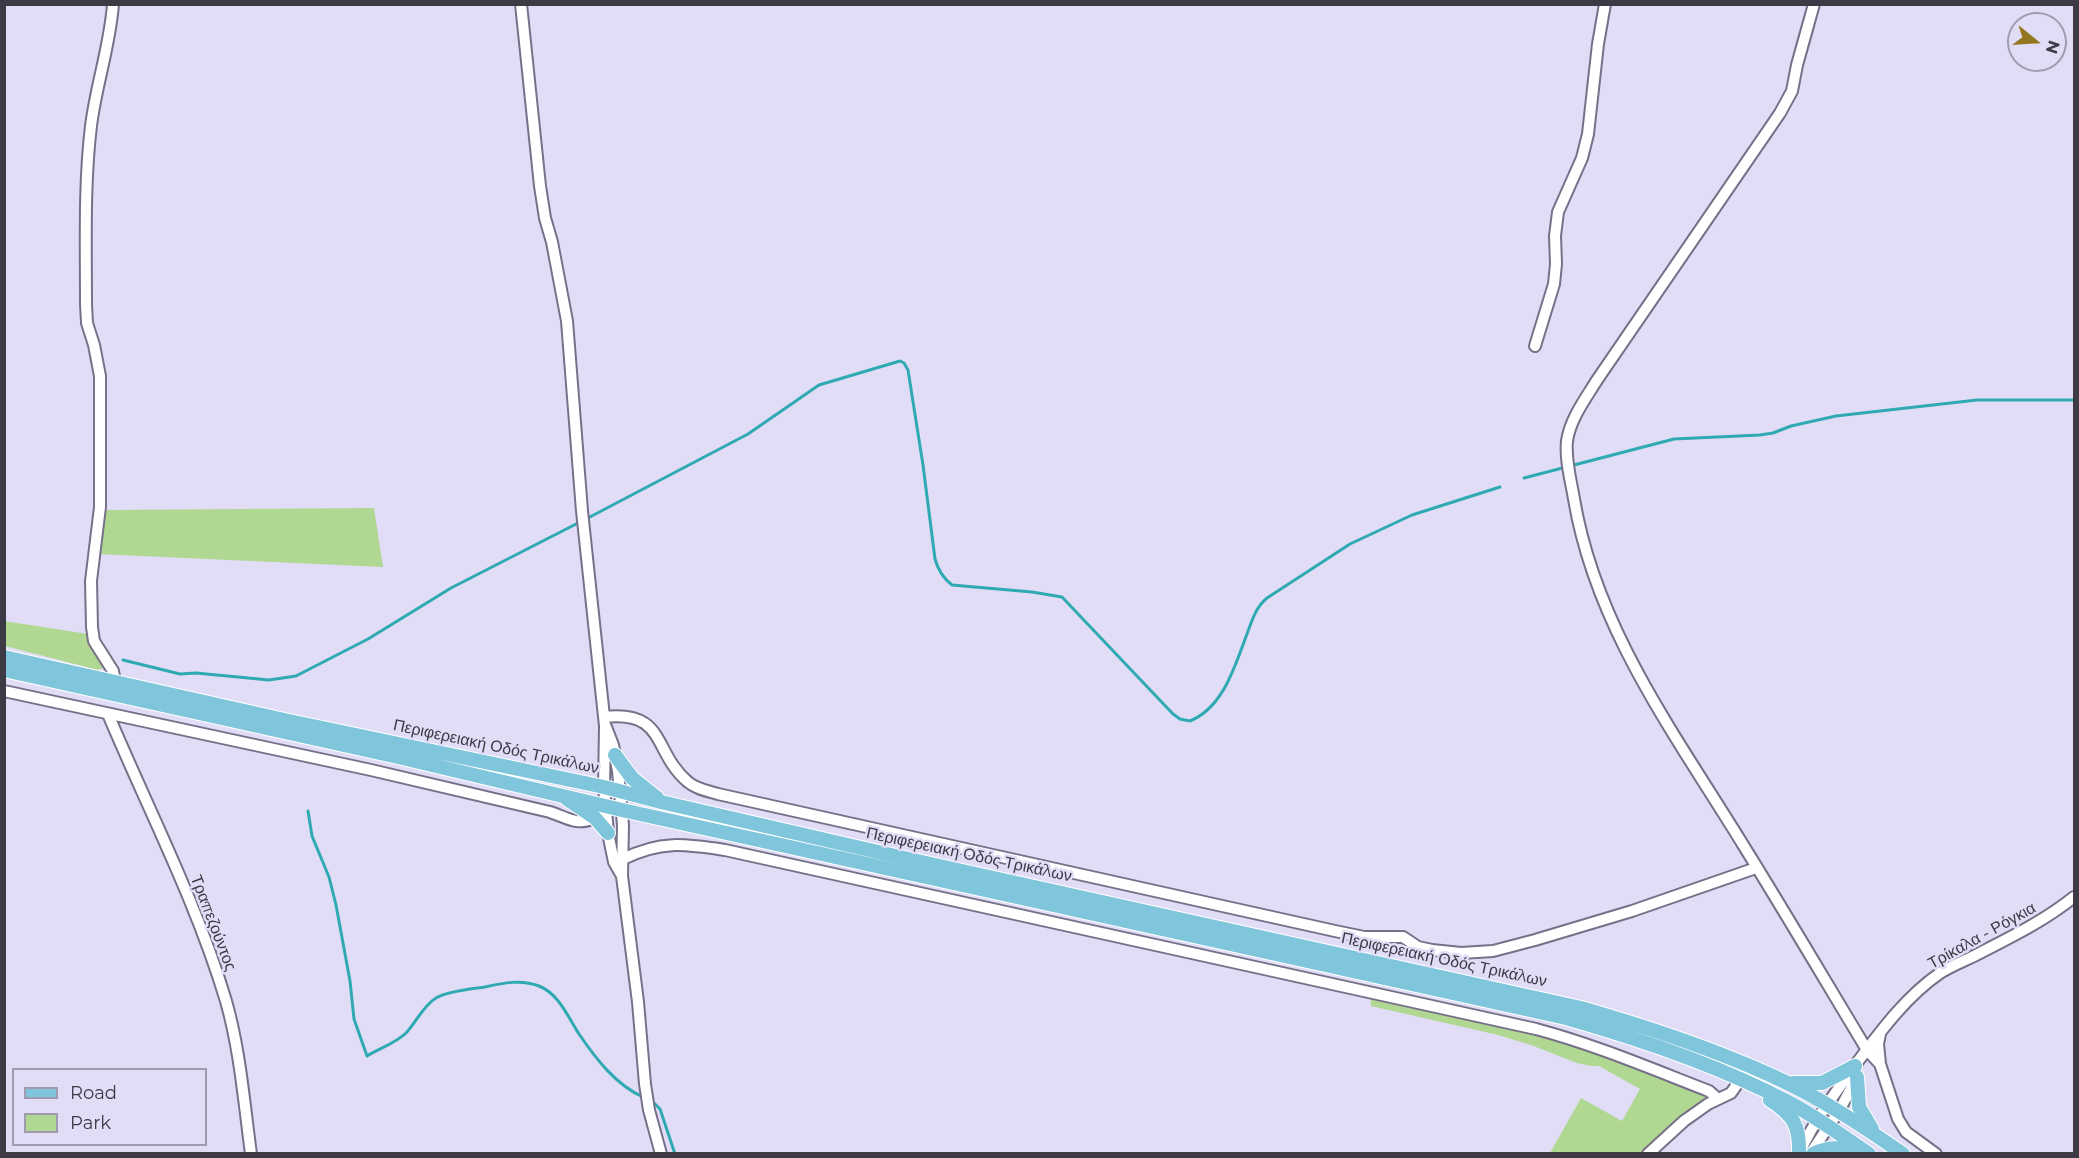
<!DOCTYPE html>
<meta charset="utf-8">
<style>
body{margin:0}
#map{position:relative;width:2079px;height:1158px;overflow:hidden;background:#e2ddf7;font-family:Montserrat,sans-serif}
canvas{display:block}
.frame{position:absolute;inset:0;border:6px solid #3c3a44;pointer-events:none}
.legend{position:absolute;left:12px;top:1068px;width:195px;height:78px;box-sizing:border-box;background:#e2ddf7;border:2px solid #a09caf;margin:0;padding:8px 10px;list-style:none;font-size:18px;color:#3c3a44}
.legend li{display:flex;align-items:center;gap:12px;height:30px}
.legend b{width:30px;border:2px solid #a09caf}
.north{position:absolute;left:2007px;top:12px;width:60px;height:60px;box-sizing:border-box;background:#e2ddf7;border:2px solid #a09caf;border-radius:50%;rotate:108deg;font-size:16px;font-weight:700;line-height:24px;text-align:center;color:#3c3a44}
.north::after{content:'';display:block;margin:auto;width:21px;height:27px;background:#92771e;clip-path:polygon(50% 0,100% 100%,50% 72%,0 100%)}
</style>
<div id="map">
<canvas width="2079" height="1158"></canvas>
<div class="frame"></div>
<ul class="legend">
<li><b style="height:8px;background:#7fc5db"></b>Road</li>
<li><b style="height:16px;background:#b0d892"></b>Park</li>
</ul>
<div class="north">N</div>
</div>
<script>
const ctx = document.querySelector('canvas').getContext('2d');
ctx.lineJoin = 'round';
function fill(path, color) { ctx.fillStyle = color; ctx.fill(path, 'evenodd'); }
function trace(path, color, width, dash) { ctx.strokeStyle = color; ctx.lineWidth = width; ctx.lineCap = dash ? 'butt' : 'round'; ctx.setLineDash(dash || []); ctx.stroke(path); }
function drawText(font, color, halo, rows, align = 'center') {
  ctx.font = font + ' Montserrat,sans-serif'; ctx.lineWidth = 5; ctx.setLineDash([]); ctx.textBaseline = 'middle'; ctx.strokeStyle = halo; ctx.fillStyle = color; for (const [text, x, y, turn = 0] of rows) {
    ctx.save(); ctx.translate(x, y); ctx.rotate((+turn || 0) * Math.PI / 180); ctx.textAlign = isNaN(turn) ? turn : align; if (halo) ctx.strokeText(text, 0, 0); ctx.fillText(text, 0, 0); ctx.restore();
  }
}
const green = new Path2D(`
 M374,508l9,59 -286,-13 6,-44z
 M4,621l84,13 7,21 9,8 -1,5 -5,2 -93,-24z
 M1371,999l57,9 128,30 153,55v6l-23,13 -45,41h-91l31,-55 41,23 18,-32 -41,-23h-8l-14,-3 -46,-18 -33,-10 -127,-29z`);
const stream = new Path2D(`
 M1524,478l150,-39 86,-4 13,-2 18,-7 45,-10 141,-16h97
 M586,519l162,-85 71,-49 81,-24 4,2 4,7 15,95 12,94c3,11 8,19 17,26l80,7 30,5 111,117 7,5 10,2c34,-14 45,-56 57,-87 5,-14 9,-27 20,-36l83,-54 62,-29 88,-28
 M123,660l57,14 16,-1 73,7 27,-4 72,-37 83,-51 129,-66
 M308,811l4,25 17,41 7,28 14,76 4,38 13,37c13,-8 29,-13 39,-23 10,-11 18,-28 30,-35 11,-7 35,-9 49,-11 18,-4 36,-8 54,-1 20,8 29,31 40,48 17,25 37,51 64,63
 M652,1101l8,8 15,45`);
const minor = new Path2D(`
 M113,4c-3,42 -17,81 -22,122 -7,58 -5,119 -5,178l1,19 7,22 6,31v131l-9,74 1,46 2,14 19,30 2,10
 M521,4l19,182 5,32 7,24 15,79 15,190 23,215 -1,61 4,46 6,29 8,14
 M1814,4l-17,61 -5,26 -12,22 -183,267c-11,18 -27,39 -30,61 -2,19 4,40 7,58 22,131 103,238 171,349 41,66 81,134 122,202l13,14
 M1535,346l19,-62 2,-20 -1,-28 3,-24 24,-54 6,-24 10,-90 7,-40
 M4,691l367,79 179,42c18,6 26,14 45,6
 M108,714c40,95 88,187 118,287 14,49 18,101 25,153
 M604,717c63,-7 48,35 84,65 8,7 20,9 30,12l617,137 29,6h39l15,10 14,3 29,3 32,-2 42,-11 97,-29 124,-43
 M606,727l7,18 5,26 5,54 -1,51 16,126 7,82 4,26 12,44
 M623,859c38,-19 62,-15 102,-9l811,179c60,16 116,40 173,62l9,8
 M1880,1034l-2,10 2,20 18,55 8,13 30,22
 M1800,1152c15,-33 38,-63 59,-92 24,-32 48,-64 81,-87 11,-7 24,-12 36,-18 35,-18 68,-34 98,-58
 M1648,1154l36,-33 24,-17 23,-11 9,-13
 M1810,1154l29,-43 18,-34`);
const major = new Path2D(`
 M4,657l285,64 315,66 57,15 265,61 655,145c63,18 127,39 187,66 48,21 92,50 135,80
 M4,670l394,87 224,53 944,208c74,21 154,48 222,84 29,15 54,34 81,52
 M615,755l17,23 25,20
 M567,799l28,19 13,15
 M1857,1077l2,30 13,22
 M1793,1083h29l33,-17
 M1770,1100c23,15 30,25 29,54
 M1813,1154c16,-8 30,-6 47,-4`);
const streetNames = [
 ["Περιφερειακή Οδός Τρικάλων",496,747,12],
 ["Περιφερειακή Οδός Τρικάλων",969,855,12],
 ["Τραπεζούντος",213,923,69],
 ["Τρίκαλα - Ρόγκια",1982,936,-29],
 ["Περιφερειακή Οδός Τρικάλων",1444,960,12]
];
fill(green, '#b0d892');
trace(stream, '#30aab2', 3);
trace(minor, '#767188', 14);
trace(major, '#fff', 16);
trace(minor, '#fff', 10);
trace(major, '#7fc5db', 14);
drawText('16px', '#3c3a44', '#e2ddf7', streetNames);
</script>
